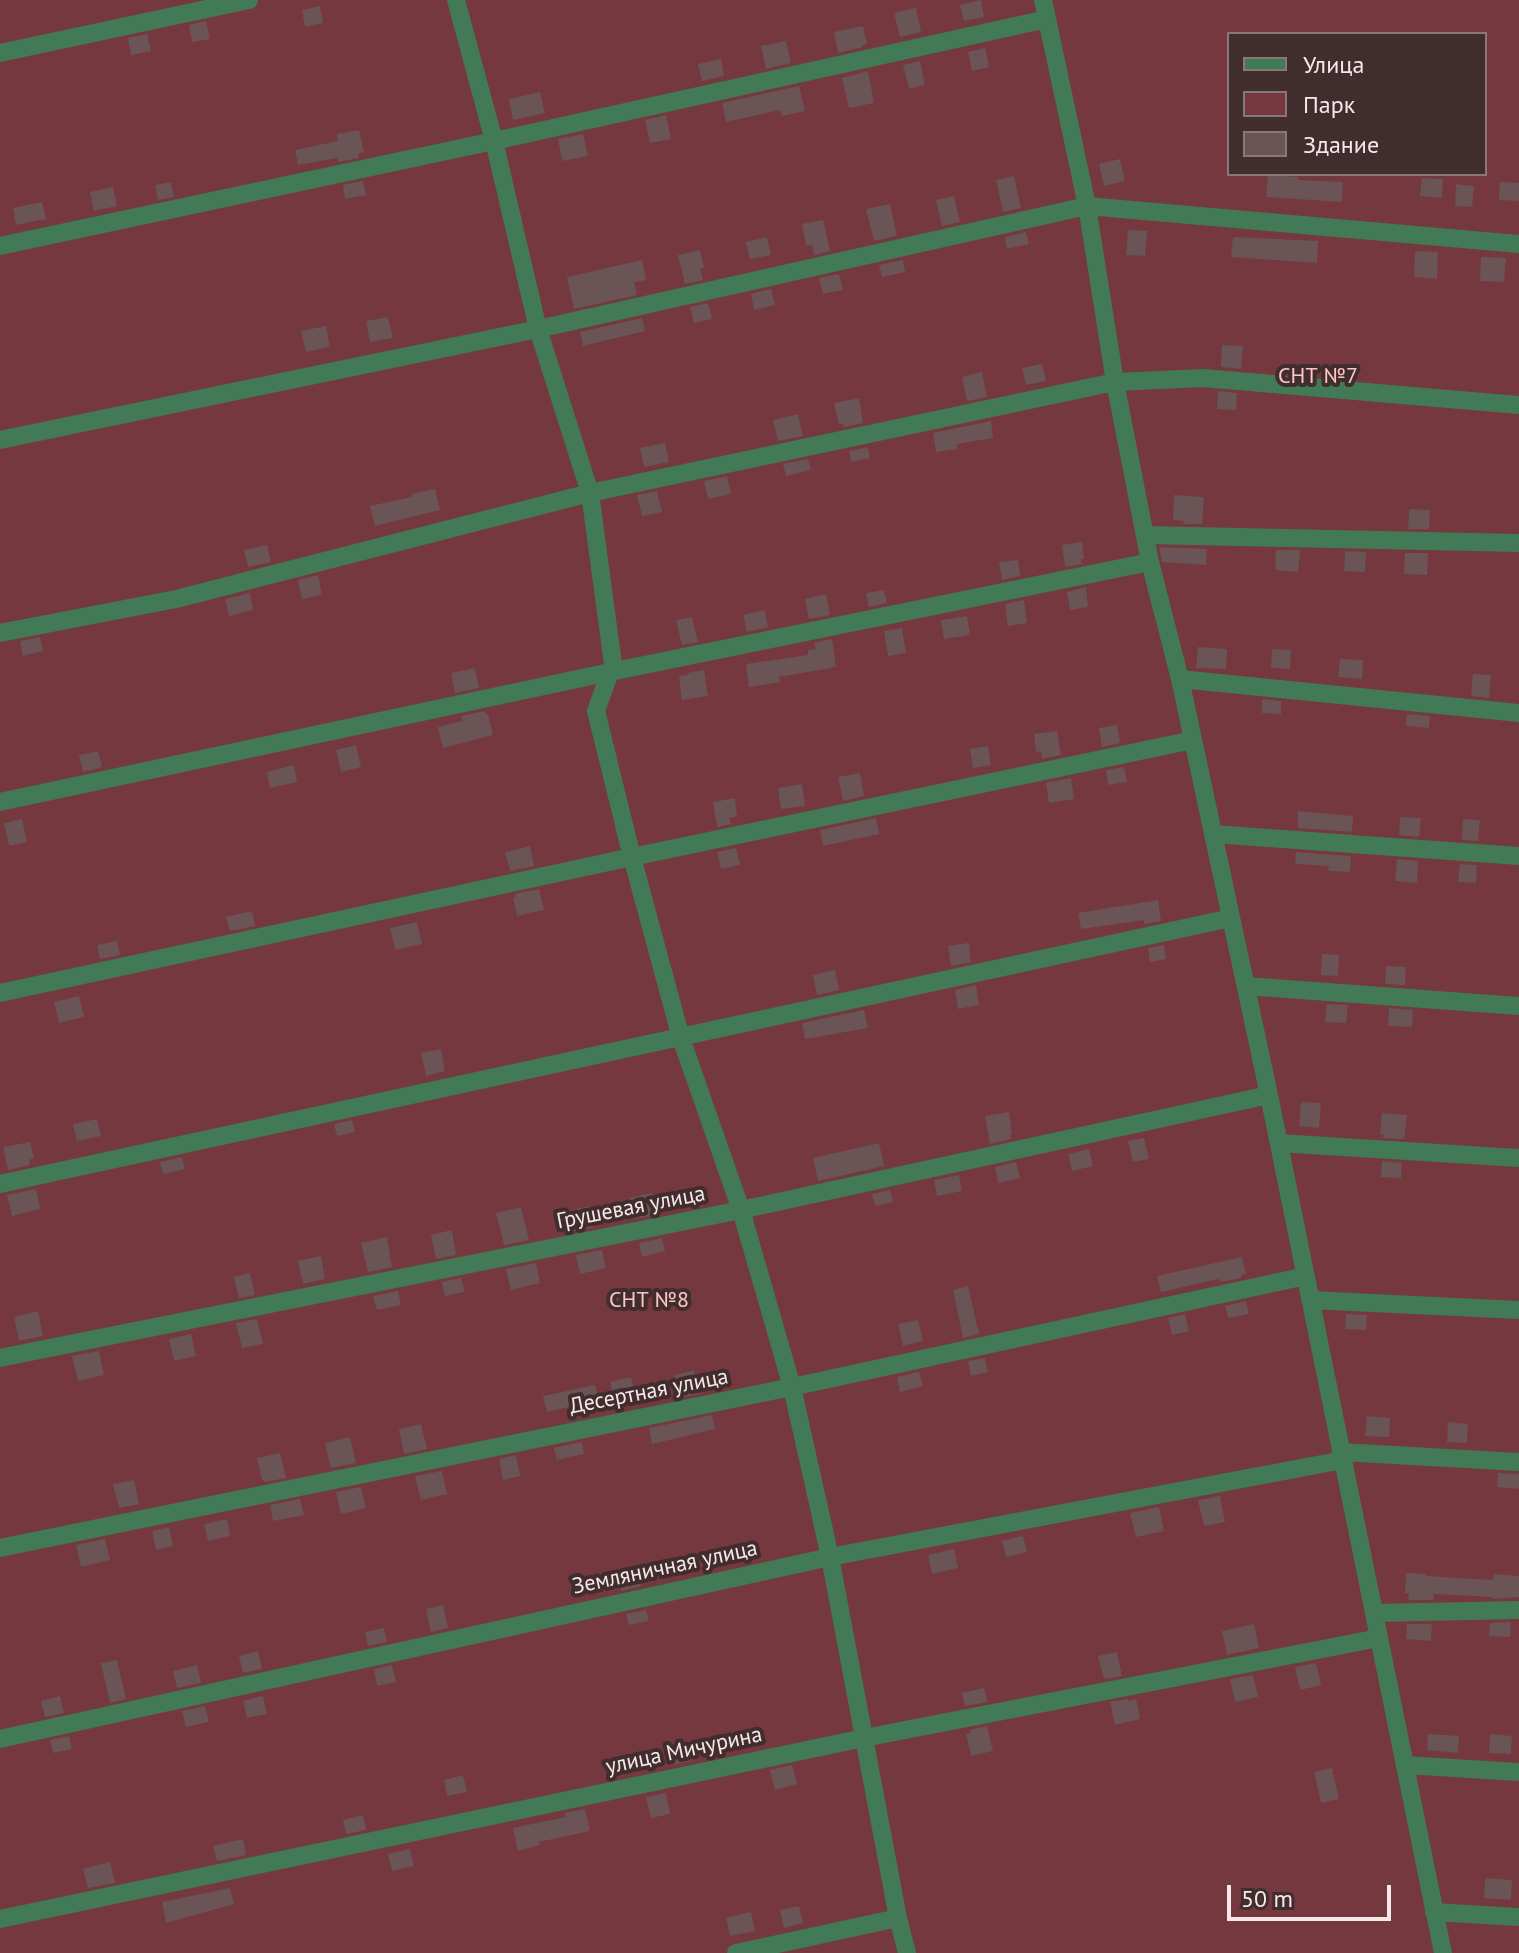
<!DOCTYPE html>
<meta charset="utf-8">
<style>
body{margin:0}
#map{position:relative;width:1519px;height:1953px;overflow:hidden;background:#412d2e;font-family:"PT Sans",sans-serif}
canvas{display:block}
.legend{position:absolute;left:1227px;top:32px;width:260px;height:144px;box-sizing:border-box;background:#412d2e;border:2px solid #897879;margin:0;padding:10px 14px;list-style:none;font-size:24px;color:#f6e8e9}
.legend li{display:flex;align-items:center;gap:16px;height:40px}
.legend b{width:40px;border:2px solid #897879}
.scale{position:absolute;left:1227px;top:1885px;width:164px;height:36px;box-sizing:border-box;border:4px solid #f6e8e9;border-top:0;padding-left:10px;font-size:24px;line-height:28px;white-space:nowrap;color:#f6e8e9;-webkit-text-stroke:6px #412d2e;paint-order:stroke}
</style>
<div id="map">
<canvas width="1519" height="1953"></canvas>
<ul class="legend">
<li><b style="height:10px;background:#427a56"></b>Улица</li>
<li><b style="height:22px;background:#74383e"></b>Парк</li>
<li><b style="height:22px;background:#6a5455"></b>Здание</li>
</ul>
<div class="scale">50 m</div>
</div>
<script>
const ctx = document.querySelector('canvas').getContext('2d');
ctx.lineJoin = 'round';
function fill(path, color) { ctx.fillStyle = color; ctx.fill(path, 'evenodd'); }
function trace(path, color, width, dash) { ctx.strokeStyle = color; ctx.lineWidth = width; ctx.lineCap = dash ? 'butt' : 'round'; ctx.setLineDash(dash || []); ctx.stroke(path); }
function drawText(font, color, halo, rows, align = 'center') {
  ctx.font = font + ' "PT Sans",sans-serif'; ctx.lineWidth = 8; ctx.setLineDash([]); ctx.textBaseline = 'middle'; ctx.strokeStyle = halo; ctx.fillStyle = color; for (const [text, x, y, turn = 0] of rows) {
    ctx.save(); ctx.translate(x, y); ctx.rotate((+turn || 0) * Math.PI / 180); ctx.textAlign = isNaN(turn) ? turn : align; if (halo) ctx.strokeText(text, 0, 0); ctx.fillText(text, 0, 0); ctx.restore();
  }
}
const green = new Path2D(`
 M0,0h1519v1953h-1519zM1229,34h256v140h-256z`);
const building = new Path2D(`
 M981,0l3,17 -20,4 -4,-16z
 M320,6l3,17 -18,4 -3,-17z
 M916,8l5,24 -21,5 -6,-24z
 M206,21l4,18 -18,3 -3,-17z
 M863,26l4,18 -5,1 1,2 -25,6 -4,-21z
 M147,34l4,17 -20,4 -3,-17z
 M786,41l5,22 -25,6 -5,-23z
 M985,48l4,19 -17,4 -4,-19z
 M721,59l3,17 -22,5 -4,-17z
 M920,61l5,24 -16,4 -6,-24z
 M868,71l6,32 -25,5 -7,-30z
 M799,86l6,25 -23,5 -2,-6 -54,12 -4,-19z
 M540,92l5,21 -32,7 -4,-21z
 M666,115l5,24 -21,4 -5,-23z
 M359,130l5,22 -6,2 1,4 -21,4 -1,-4 -39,7 -3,-15 43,-9 -1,-7z
 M583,134l5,22 -26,5 -4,-22z
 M1120,159l5,22 -21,5 -5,-22z
 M1268,175l30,2v3l45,2 -1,20 -76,-5z
 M1014,176l7,32 -18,4 -7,-32z
 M1422,178l21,1 -1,19 -22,-2z
 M363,181l3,14 -21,4 -2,-14z
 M171,182l3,15 -16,3 -3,-15z
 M1500,182l19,1v18l-20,-1z
 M1456,184l18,2 -2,21 -17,-1z
 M113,187l4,19 -23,5 -4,-19z
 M954,196l6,26 -18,4 -6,-26z
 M42,202l4,17 -30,6 -3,-17z
 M890,204l7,32 -23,5 -8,-32z
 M823,220l7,31 -16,4 -2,-10 -6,1 -4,-22z
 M1128,230l19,1 -2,25 -19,-1z
 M1026,232l3,12 -22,5 -2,-12z
 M767,237l4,18 -21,4 -4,-17z
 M1233,237l85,4 -1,22 -86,-6z
 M700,250l4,18 -4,1 3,11 -18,4 -7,-29z
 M1415,251l23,1 -1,27 -23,-2z
 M1481,257l25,1 -2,24 -24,-1z
 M642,260l4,20 -12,2 3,13 -63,14 -7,-32z
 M903,260l2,12 -23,5 -3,-12z
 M839,274l4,16 -20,4 -4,-16z
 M771,289l4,16 -21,5 -3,-16z
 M708,303l4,16 -18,4 -4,-16z
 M388,317l5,21 -23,4 -4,-21z
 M642,318l3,13 -62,15 -3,-14z
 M326,326l4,21 -24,5 -5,-21z
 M1222,345l21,1 -2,23 -20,-2z
 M1042,364l4,17 -20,4 -4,-17z
 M982,372l5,25 -20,4 -5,-24z
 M1218,391l19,2 -1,17 -19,-1z
 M859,398l4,25 -19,4 -1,-3h-4l-5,-21z
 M798,414l5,22 -25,5 -5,-21z
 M991,421l2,17 -36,6 1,5 -22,3 -3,-19z
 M665,443l4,19 -25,5 -4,-19z
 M868,447l2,11 -19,4 -2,-11z
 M808,459l3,11 -25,6 -3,-12z
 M727,476l4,18 -23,5 -4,-18z
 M435,489l5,21 -65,16 -5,-20 42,-9 -1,-3z
 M657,491l5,21 -20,4 -5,-21z
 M1174,495l30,2 -2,27h-19l1,-3 -11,-1z
 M1409,509l21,1 -1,19h-21z
 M1082,542l2,17h-3l1,5 -17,3 -3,-22z
 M267,545l4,17 -23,5 -4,-17z
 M1159,547l48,2 -1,16 -44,-3z
 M1276,550h24l-2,22 -23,-2z
 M1345,551l21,1 -1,20 -21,-1z
 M1405,553h23l-1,22 -23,-1z
 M1018,560l2,16 -18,4 -3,-18z
 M318,575l4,20 -20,4 -4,-19z
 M1086,587l2,20 -18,3 -3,-18z
 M884,590l3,13 -18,4 -3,-14z
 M250,593l3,17 -24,6 -4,-17z
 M826,594l4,21 -21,4 -4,-20z
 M1024,600l3,23 -19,3 -3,-22z
 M765,610l3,17 -21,5 -4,-17z
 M967,616l3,19 -26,4 -3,-19z
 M692,617l6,25 -16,3 -6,-25z
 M902,628l4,25 -18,3 -4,-25z
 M40,637l3,14 -20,5 -3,-15z
 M832,639l4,28 -57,10 1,5 -31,5 -3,-23 62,-9v-5l8,-1 -2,-6z
 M1198,647l29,2 -1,20 -30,-1z
 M1272,649l19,1 -1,19 -19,-1z
 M1340,659l23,1 -1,19 -24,-2z
 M475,668l4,20 -24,5 -4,-20z
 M704,670l4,26 -26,4 -3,-24 9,-1 -1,-2z
 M1473,674l18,1 -2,23 -18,-2z
 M1262,699l19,2v13l-19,-1z
 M485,711l1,4 2,-1 5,21 -50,13 -5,-21 24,-6 -1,-5z
 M1407,714l23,2 -1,12 -23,-2z
 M1117,725l3,18 -18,4 -3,-19z
 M1057,731l4,24 -19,4 -1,-8 -5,1 -2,-18z
 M356,745l5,22 -20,5 -5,-22z
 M988,746l3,19 -18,3 -3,-19z
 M98,751l4,16 -19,5 -4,-17z
 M294,765l3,17 -27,6 -3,-16z
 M1124,767l3,15 -19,3 -2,-15z
 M860,773l4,23 -21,5 -5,-24z
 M1071,778l3,21 -25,4 -3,-20z
 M802,784l3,22 -24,3 -3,-21z
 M735,798l2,18 -8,2 2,6 -14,3 -4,-25z
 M1298,811l55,5 -1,16 -54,-4z
 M1400,817l21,1 -2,19 -20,-2z
 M876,818l3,16 -56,12 -3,-16z
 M22,819l5,23 -18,4 -5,-23z
 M1463,819l17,1 -2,21 -16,-1z
 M530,846l4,20 -24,5 -5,-19z
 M736,848l4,17 -19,4 -4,-17z
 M1296,852l55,4 -1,16 -22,-1 1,-5 -34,-2z
 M1397,859l21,2 -1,22 -22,-2z
 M1460,864l17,1 -1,18 -18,-1z
 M539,889l5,21 -27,6 -4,-18 3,-1 -1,-3z
 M1158,900l3,21 -17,3v-4l-63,9 -3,-16z
 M252,911l3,15 -25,5 -4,-14z
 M417,922l5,22 -27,6 -5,-22z
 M117,941l3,14 -20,4 -3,-14z
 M969,943l2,19 -20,4 -3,-20z
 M1164,945l2,14 -16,3 -2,-14z
 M1322,954l17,1 -1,21 -17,-1z
 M1386,966l20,1 -1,18 -20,-1z
 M835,970l4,20 -22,5 -4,-20z
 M976,985l3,20 -21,4 -3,-19z
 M79,996l5,21 -25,6 -5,-21z
 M1327,1004l21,1 -2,18 -21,-1z
 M1389,1008l24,2 -1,17 -24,-1z
 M864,1010l4,18 -63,11 -3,-16z
 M441,1049l4,22 -19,5 -5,-23z
 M1301,1102l20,1 -2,25 -20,-2z
 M1009,1112l3,22 -2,1 1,4 -21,5 -5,-28z
 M1382,1113l25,2 -3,24 -21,-1 1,-4h-4z
 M97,1119l4,17 -24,5 -4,-17z
 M352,1120l3,12 -18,4 -3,-12z
 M1144,1138l5,21 -16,3 -5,-21z
 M30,1142l4,16 -5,2 1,5 -22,5 -5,-23z
 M879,1143l5,23 -66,15 -5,-23z
 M1089,1149l4,17 -21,5 -4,-17z
 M182,1157l3,12 -22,5 -3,-12z
 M1382,1161l20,2 -1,15 -20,-1z
 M1016,1162l4,16 -22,5 -3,-16z
 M959,1175l3,16 -25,5 -3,-16z
 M36,1189l4,20 -28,7 -5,-21z
 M890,1190l3,12 -18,4 -3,-12z
 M652,1193l5,22 -23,4 -5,-21z
 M590,1206l4,21 -23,5 -4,-21z
 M521,1207l8,33 -25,5 -8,-32z
 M452,1230l4,25 -20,4 -5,-24z
 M387,1237l5,30 -24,5 -7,-29z
 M662,1238l3,13 -23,6 -3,-14z
 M602,1250l4,18 -26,6 -4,-19z
 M321,1256l4,23 -22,5 -5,-23z
 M1242,1257l4,17 -5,1v3l-21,4 -1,-3 -58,13 -4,-16z
 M536,1263l4,20 -29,7 -5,-21z
 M250,1273l5,22 -16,3 -5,-21z
 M461,1278l4,14 -20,4 -3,-14z
 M968,1286l11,48 -16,4 -10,-48z
 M398,1291l3,14 -24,5 -4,-14z
 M1246,1301l3,13 -21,4 -3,-12z
 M38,1311l5,25 -24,5 -5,-24z
 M1185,1314l4,17 -17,4 -4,-17z
 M1346,1314l21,1 -1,15 -21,-1z
 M257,1319l6,25 -21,4 -6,-25z
 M918,1320l5,21 -20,5 -5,-22z
 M191,1334l5,22 -22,5 -5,-22z
 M99,1351l5,24 -26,6 -6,-25z
 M985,1358l3,14 -17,4 -3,-15z
 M694,1370l5,24 -19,4 -5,-23z
 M919,1372l4,14 -23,6 -3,-15z
 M631,1377l5,21 -21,4 -5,-20z
 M595,1385l4,15 -52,12 -4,-16z
 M712,1415l3,14 -63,15 -3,-16z
 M1367,1416l23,2 -1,19 -24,-1z
 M1448,1422l20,2 -1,19 -20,-1z
 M421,1424l6,25 -23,5 -5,-25z
 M350,1437l6,26 -25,5 -6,-25z
 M582,1442l2,12 -27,6 -3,-12z
 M280,1453l6,25 -21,4 -1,-2h-2l-5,-22z
 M516,1455l4,21 -17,4 -4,-21z
 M442,1471l5,23 -26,6 -6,-24z
 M1498,1473l21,1v15l-22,-2z
 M134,1480l5,24 -20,4 -6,-24z
 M361,1487l5,21 -25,6 -5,-22z
 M1220,1496l5,26 -21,4 -6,-26z
 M300,1499l4,16 -31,6 -3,-16z
 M1159,1507l5,24 -28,6 -6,-24z
 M227,1519l3,17 -22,5 -4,-17z
 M169,1527l4,19 -17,4 -4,-19z
 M1023,1536l4,16 -21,5 -4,-16z
 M105,1539l5,21 -29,7 -5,-22z
 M954,1549l4,19 -26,6 -4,-19z
 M637,1567l4,19 -20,5 -5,-20z
 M1406,1573l21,1 -1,2 67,4 1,-6 25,2v21l-27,2v-2l-58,-3 -1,6h-25l1,-7h-4z
 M443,1605l5,23 -17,4 -5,-23z
 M646,1610l3,11 -20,4 -3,-11z
 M1511,1622l-1,15 -21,-1 1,-13z
 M1254,1624l5,24 -32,7 -5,-24z
 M1407,1624h25l-1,17 -25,-2z
 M384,1628l3,14 -19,4 -3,-14z
 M258,1651l4,18 -19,4 -4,-17z
 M1117,1652l5,24 -17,3 -1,-3h-1l-5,-20z
 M117,1660l9,39 -16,4 -9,-40z
 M1316,1663l5,22 -21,5 -5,-23z
 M197,1665l4,18 -24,5 -4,-17z
 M392,1665l4,17 -19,4 -3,-17z
 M1253,1675l5,22 -23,5 -5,-23z
 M984,1688l4,14 -23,4 -3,-13z
 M60,1696l4,17 -19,4 -4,-16z
 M263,1696l4,18 -20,4 -4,-17z
 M1128,1699v2l8,-2 4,20 -25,6 -5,-23z
 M205,1706l4,16 -23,5 -4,-16z
 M987,1726l6,25 -22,5 -5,-22 5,-1 -1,-3z
 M1428,1734l31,2 -1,17 -31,-3z
 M1490,1734l22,2 -1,18 -22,-1z
 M69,1736l3,13 -19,4 -3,-13z
 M690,1741l4,19 -23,5 -4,-19z
 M792,1765l5,19 -22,6 -5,-20z
 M1332,1768l7,31 -18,4 -7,-31z
 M463,1775l4,17 -20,4 -3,-16z
 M666,1793l4,21 -19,4 -5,-21z
 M585,1809l5,22 -51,11 1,3 -22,6 -5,-23 53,-11 -1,-4z
 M363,1815l3,15 -20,4 -3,-14z
 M243,1839l3,16 -29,6 -4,-15z
 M410,1849l4,17 -22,5 -4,-17z
 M110,1862l5,21 -27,5 -5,-19z
 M1485,1878l27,2 -1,20 -27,-2z
 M230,1888l4,16 -68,19 -4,-21z
 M799,1906l4,17 -19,5 -4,-18z
 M751,1912l4,19 -25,5 -4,-18z`);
const street = new Path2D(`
 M456,0l38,141 44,188 52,164 23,171 -17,47 36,146 49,181 60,172 51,177 38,170 68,361 9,35
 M1043,0l44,206 28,176 35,180 30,117 89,416 174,858
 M0,53l249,-53
 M0,246l494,-105 553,-122
 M0,440l538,-111 549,-123 432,38
 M1145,535l374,8
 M0,633l176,-34 414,-106 525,-111 88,-4 316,27
 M1180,679l339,34
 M0,802l610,-130 540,-110
 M1213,834l306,22
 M1246,986l273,20
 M0,993l632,-136 561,-117
 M1279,1143l240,15
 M0,1184l1231,-266
 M1310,1300l209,10
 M0,1358l741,-148 528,-115
 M1341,1452l178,10
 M0,1548l792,-161 514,-111
 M1374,1613l145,-3
 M0,1739l830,-182 513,-97
 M1405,1765l114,7
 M1434,1912l85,5
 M0,1919l864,-181 515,-100
 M736,1953l162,-35`);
const parkNames = [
 ["СНТ №7",1318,377],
 ["СНТ №8",649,1301]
];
const streetNames = [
 ["Грушевая улица",631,1208,-11],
 ["Десертная улица",649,1392,-11],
 ["Земляничная улица",665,1568,-12],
 ["улица Мичурина",684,1751,-12]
];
fill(green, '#74383e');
fill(building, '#6a5455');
trace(street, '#427a56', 18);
drawText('22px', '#fcc6c8', '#412d2e', parkNames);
drawText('22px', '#f6e8e9', '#412d2e', streetNames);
</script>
